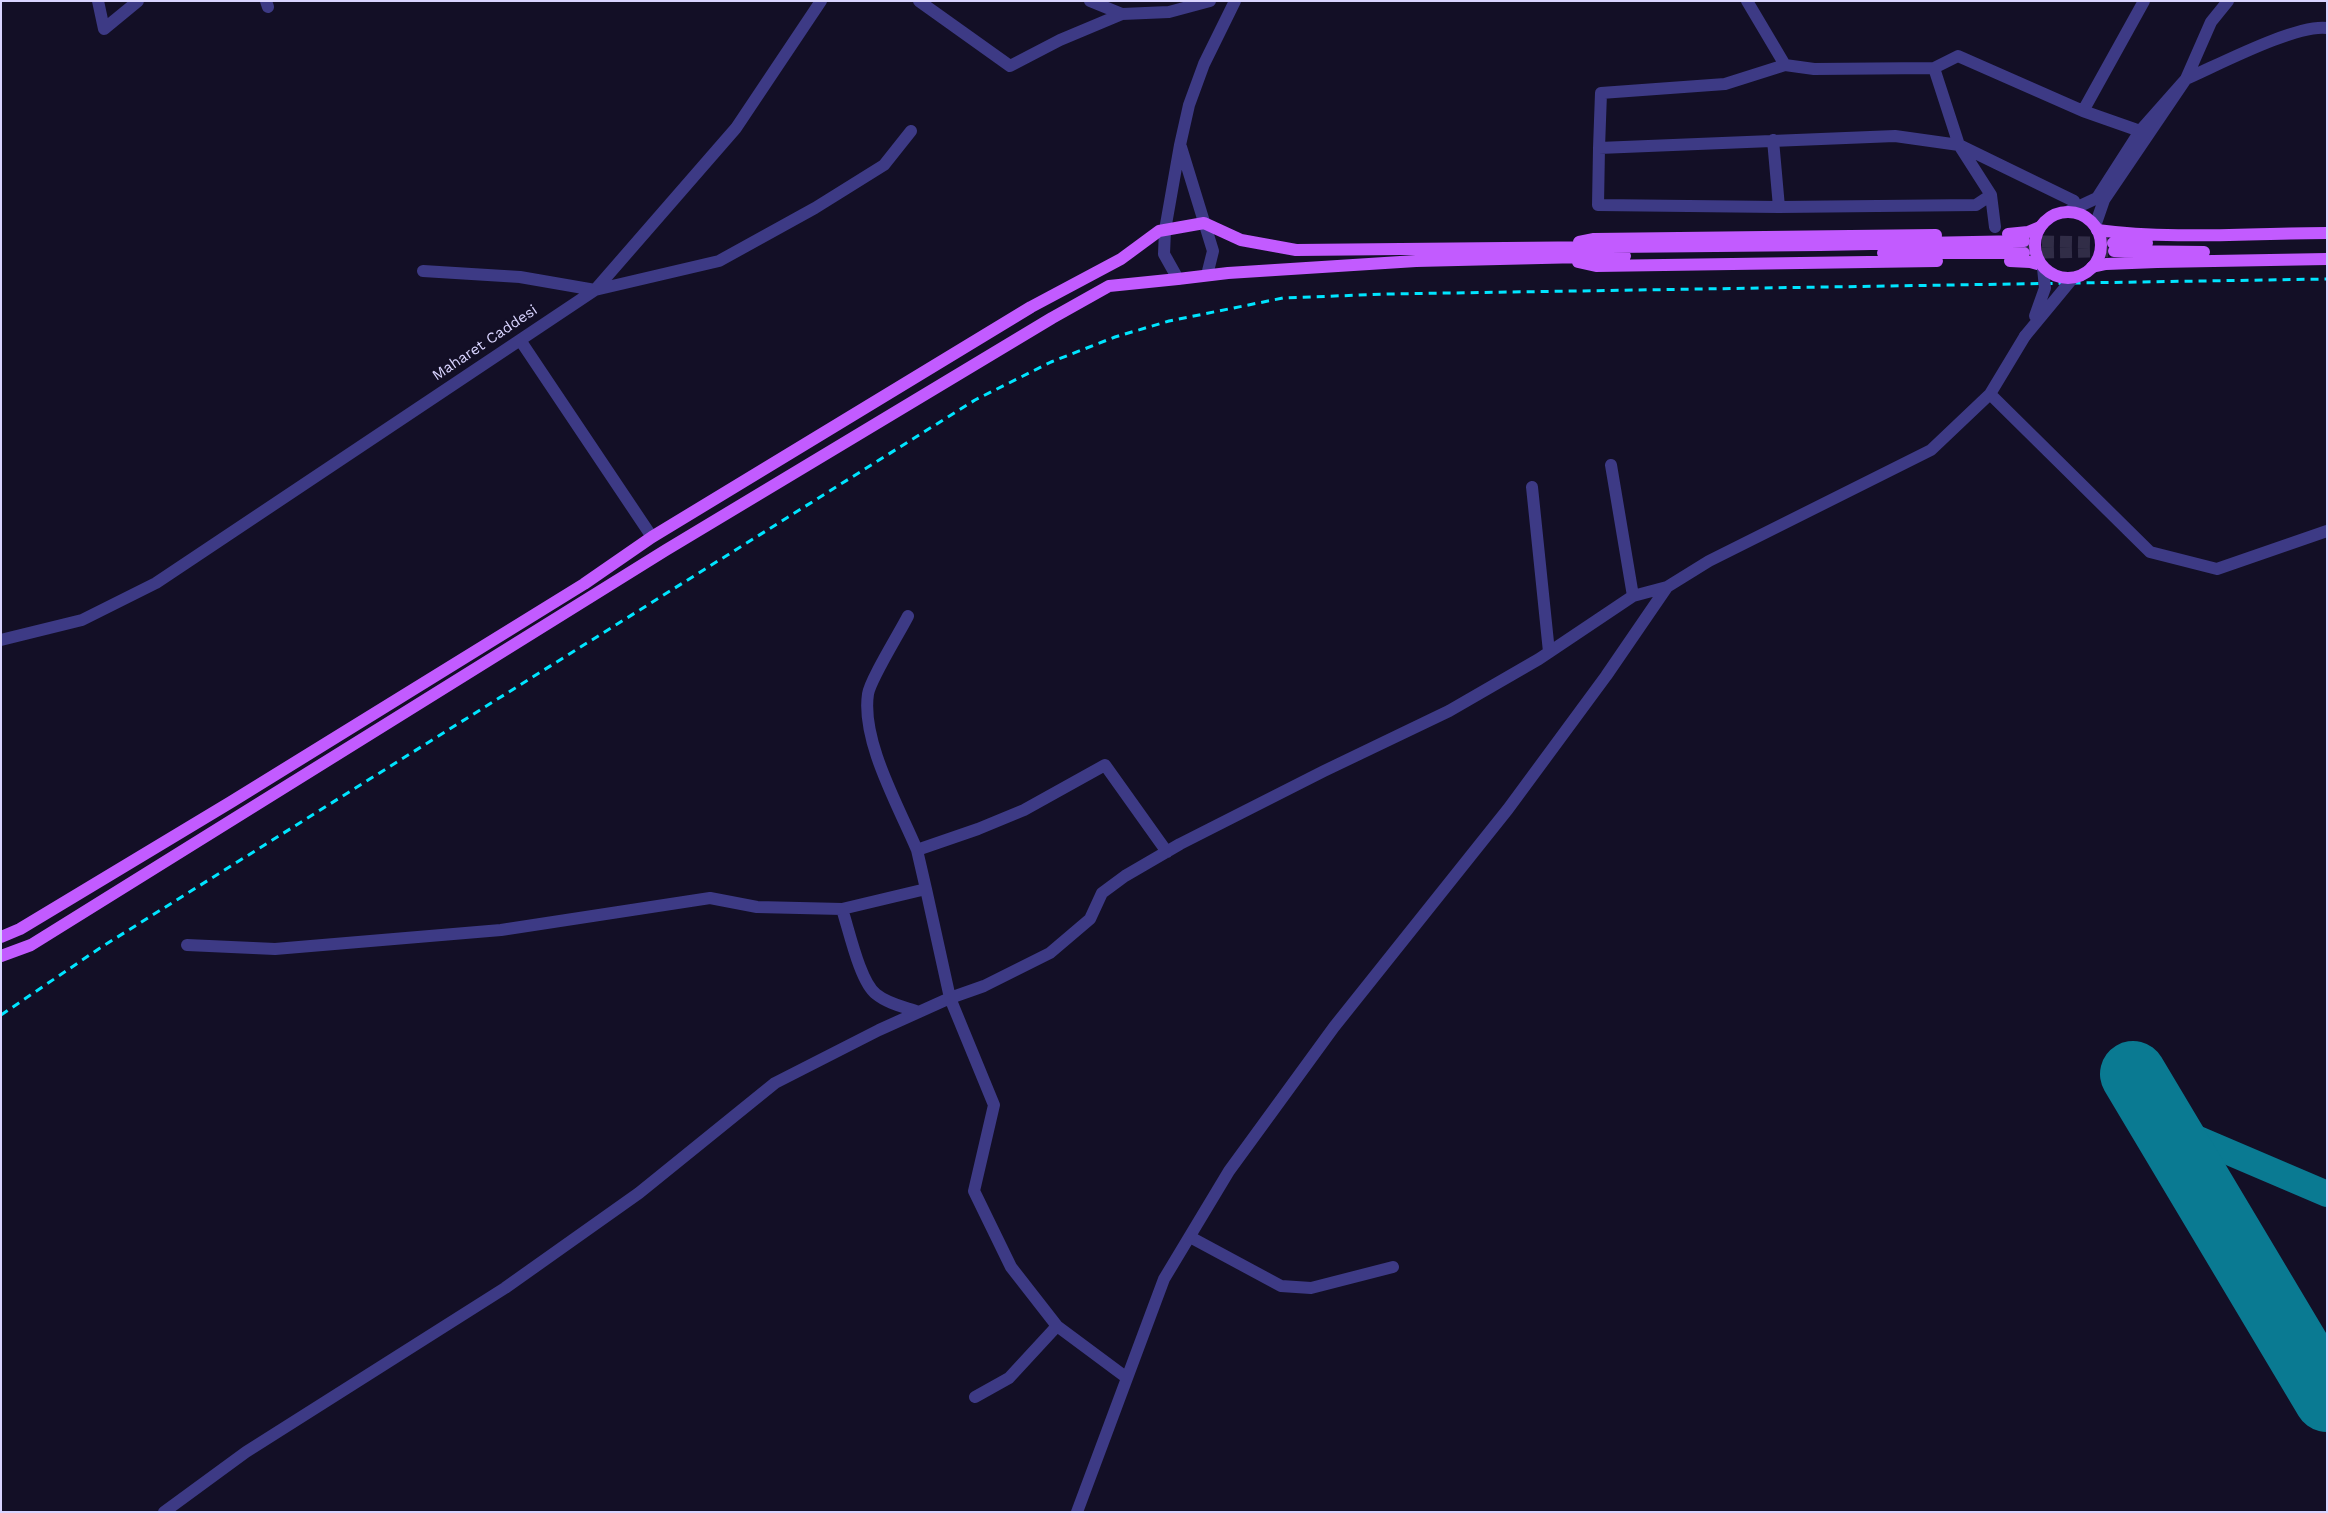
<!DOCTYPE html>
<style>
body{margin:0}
#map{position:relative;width:2328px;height:1513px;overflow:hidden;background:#130f26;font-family:"Work Sans",sans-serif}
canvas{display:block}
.frame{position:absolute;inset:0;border:2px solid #d9d4ff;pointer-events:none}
</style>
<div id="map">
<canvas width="2328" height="1513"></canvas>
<div class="frame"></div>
</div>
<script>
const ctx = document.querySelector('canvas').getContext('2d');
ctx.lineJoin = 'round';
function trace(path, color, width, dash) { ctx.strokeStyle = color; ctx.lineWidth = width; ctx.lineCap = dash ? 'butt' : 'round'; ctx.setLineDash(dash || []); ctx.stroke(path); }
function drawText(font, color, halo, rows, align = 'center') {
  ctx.font = font + ' "Work Sans",sans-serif'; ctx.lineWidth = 4; ctx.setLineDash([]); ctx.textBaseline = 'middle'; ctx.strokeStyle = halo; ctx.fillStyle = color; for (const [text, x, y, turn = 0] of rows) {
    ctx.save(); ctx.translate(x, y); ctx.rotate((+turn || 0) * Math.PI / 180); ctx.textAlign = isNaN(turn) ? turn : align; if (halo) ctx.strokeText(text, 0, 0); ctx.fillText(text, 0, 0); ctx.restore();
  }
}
const taxiway = new Path2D(`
 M2163,1124l164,70`);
const runway = new Path2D(`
 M2133,1074l194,325`);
const majorTunnel = new Path2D(`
 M2024,241l89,2
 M2024,253l90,-2`);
const minor = new Path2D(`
 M98,1l6,28 34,-28
 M266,1l2,6
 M919,1l91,65 50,-26 62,-26 47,-2 41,-11
 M1090,1l32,13
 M1747,1l38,64
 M1785,65l29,4 120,-1 25,77 -64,-9 -296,12 2,-55 124,-9z
 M1934,68l24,-12 125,55 57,20
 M2186,79c32,-14 110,-55 141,-51
 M2186,79l25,-57 17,-21
 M2083,111l61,-110
 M1773,140l6,67
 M1961,146l113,55
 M1181,147l32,104 -6,24
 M1599,148l-1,57 181,2 197,-2 15,-10 -32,-50
 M1991,195l4,32
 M2067,212l30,-14 43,-67 46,-52 -82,121 -9,26
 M423,271l97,6 75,13 124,-29 96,-53 69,-43 27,-34
 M1178,279l-14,-25 1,-24 15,-85 9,-40 15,-41 31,-63
 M520,340l132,197
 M1990,394l160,158 67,17 110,-38
 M1611,465l22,131
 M1532,487l17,165
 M908,616c-8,16 -38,64 -40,78 -7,47 31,113 49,156
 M1,640l81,-20 74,-37 439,-293 141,-162 85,-127
 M926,889l-9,-39 61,-21 46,-19 81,-45 62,87
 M842,909c7,21 18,73 34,85 12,10 29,13 43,18
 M187,945l88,4 226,-19 209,-32 47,9 85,2 84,-20 24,109 44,107 -20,86 37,76 46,59 70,52
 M1190,1237l91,49 30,2 82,-21
 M975,1397l34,-19 48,-52
 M164,1512l82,-60 259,-164 134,-95 136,-110 104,-53 71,-32 34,-12 66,-33 40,-34 12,-26 23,-17 55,-32 144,-73 125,-60 90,-52 94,-63 34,-9
 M1077,1512l87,-233 65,-108 105,-144 174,-218 98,-133 61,-89 42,-26 222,-111 59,-56 35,-58`);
const major = new Path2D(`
 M2097,230c76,10 153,3 230,3
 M2008,234l20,-2 12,-5
 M1579,242l15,-3 342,-4
 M2113,243h34
 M2114,251l90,1
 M1883,253h141
 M2010,261l20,1 11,3
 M1578,262l18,4 341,-5
 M2092,267l14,-3 51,-2 170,-3
 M1,937l19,-8 211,-127 353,-218 68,-47 379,-230 90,-48 38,-28 45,-8 37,17 55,10 524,-5 204,-4
 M1,956l30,-11 635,-395 386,-232 57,-32 69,-7 50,-6 188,-12 209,-5`);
const rail = new Path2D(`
 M1,1015l99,-67 875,-548 76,-38 64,-25 54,-16 114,-23 104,-4 940,-15`);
const minorBridge = new Path2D(`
 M2035,316l10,-28 -2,-20
 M2025,336l48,-58`);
const majorBridge = new Path2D(`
 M2035 245a33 33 0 1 1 66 0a33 33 0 1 1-66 0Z`);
const streetNames = [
 ["Maharet Caddesi",485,343,-34]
];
trace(taxiway, '#0a7a92', 26);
trace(runway, '#0a7a92', 66);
trace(majorTunnel, '#312d47', 12, [12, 6]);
trace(minor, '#3d3a85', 12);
trace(major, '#c25bff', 12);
trace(rail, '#00e5ff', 3, [8, 6]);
trace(minorBridge, '#3d3a85', 12);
trace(majorBridge, '#c25bff', 12);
drawText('15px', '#d9d4ff', '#130f26', streetNames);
</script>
